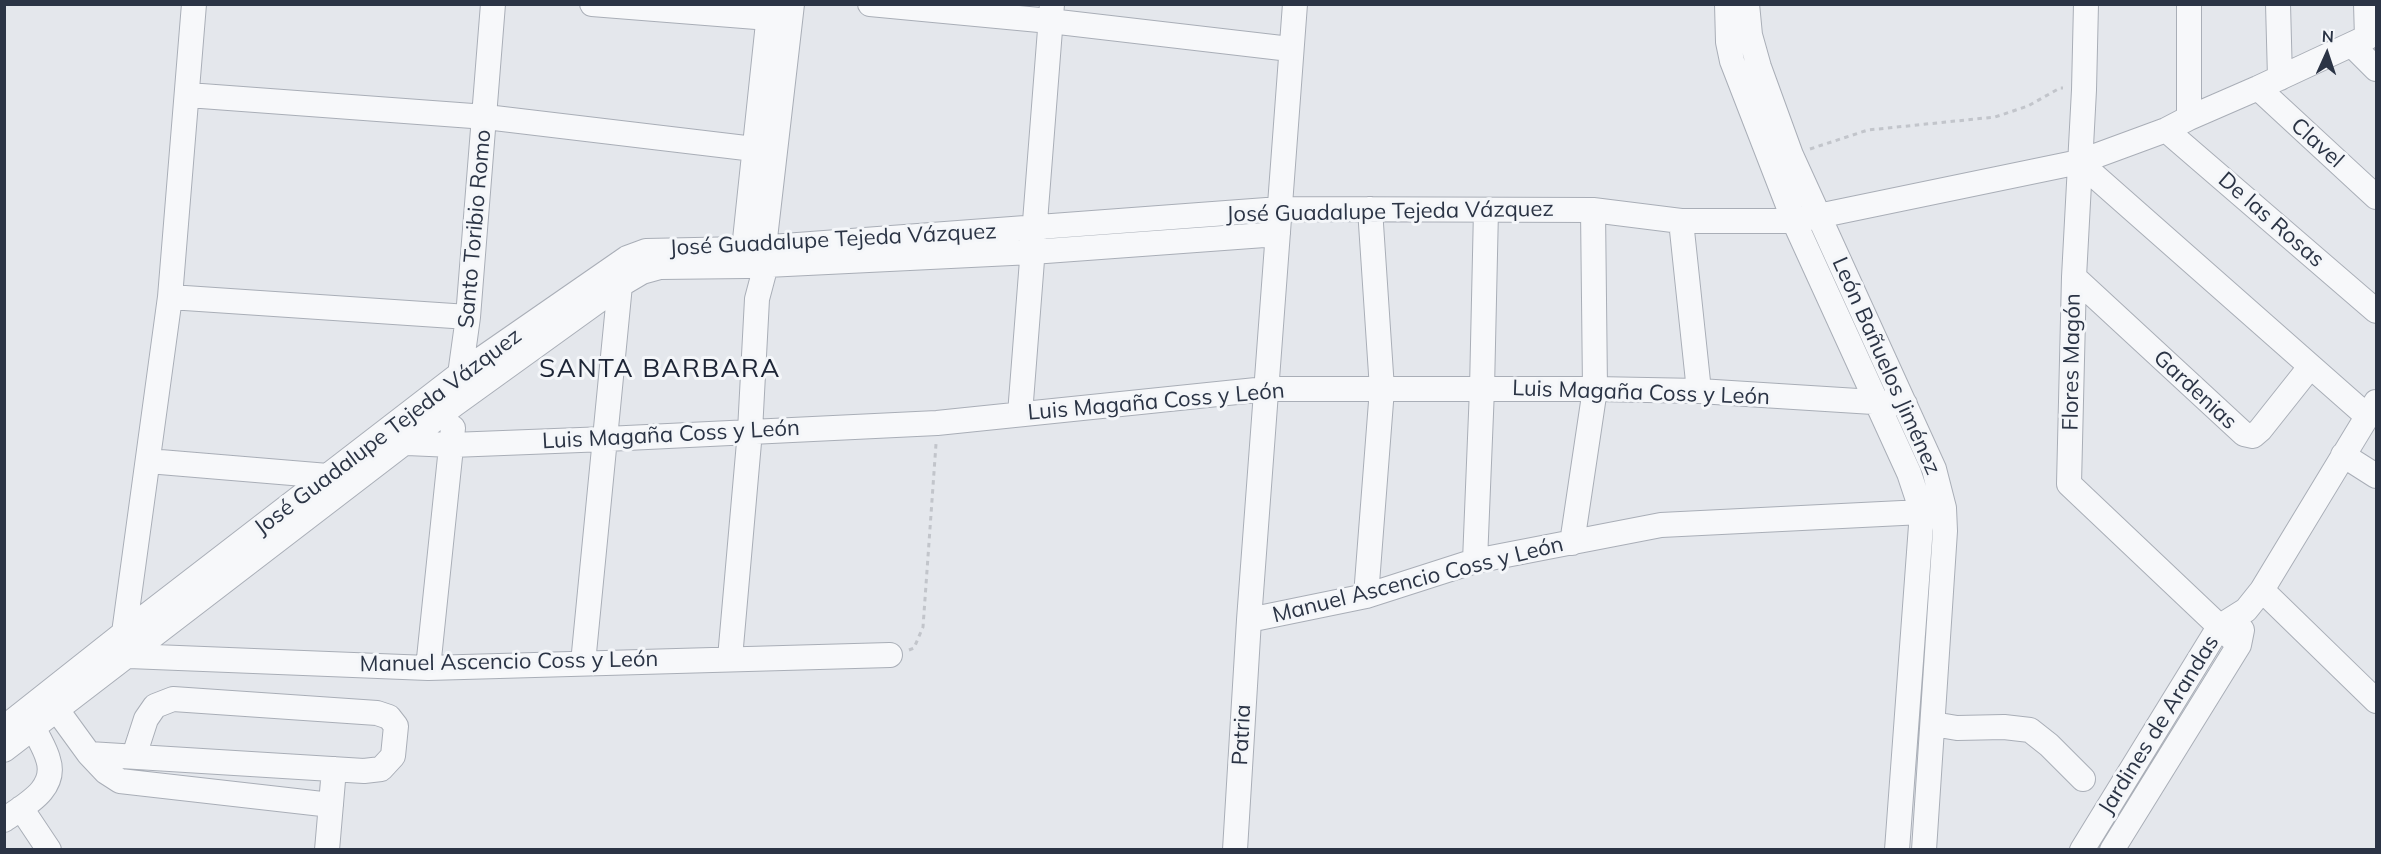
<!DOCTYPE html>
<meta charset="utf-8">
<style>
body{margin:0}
#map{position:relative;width:2381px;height:854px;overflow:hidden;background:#e4e7ec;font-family:Mulish,sans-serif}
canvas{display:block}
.frame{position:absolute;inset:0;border:6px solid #2b3445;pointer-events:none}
.north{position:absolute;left:2297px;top:24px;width:60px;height:60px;-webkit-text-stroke:4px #f4f6f9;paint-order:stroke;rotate:3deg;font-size:16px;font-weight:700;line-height:24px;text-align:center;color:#2b3445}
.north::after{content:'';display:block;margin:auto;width:21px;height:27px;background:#2b3445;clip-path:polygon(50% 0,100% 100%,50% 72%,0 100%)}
</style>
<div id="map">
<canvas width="2381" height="854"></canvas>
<div class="frame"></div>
<div class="north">N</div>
</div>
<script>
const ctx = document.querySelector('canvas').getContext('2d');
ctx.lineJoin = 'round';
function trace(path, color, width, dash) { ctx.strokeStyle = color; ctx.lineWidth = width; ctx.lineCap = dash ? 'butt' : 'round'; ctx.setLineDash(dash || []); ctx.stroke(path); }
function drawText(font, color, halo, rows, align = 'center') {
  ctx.font = font + ' Mulish,sans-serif'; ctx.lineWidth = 6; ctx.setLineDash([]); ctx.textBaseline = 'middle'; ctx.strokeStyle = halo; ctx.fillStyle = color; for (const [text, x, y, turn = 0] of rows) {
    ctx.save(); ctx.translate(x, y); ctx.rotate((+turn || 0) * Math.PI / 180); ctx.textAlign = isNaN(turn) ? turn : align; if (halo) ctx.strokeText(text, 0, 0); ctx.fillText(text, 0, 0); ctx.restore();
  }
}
const path = new Path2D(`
 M1810,149l58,-19 127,-13 33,-11 32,-18h3
 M909,650l5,-2 9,-21 13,-183`);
const minor = new Path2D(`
 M194,4l-24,293 -46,336 5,23 299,12 462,-13
 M592,4l177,14 12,-10
 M870,4l180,17 240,28
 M1727,4l1,38 4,19 62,160 115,252 13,39 -25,338
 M1747,4l3,31 9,32 32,88 143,314 10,39 1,23 -21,319
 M2086,4l-2,86 -10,187 -5,207 170,161
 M2278,4l2,74
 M2366,4l1,34
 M2352,45l24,24
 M2258,88l118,109
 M188,95l298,22 268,32
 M2189,118v-114
 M2166,130l210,181
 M2079,162l288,254
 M1681,221l18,170
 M746,265l-2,-16 26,-245
 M2074,277l170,157 9,2 7,-6 50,-63
 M170,297l298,20
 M459,382l9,-65 25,-313
 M1020,414l32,-410
 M407,443l45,2 154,-6 331,-16 329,-34h329l104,2 206,13
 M2343,455l33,21
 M148,461l180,15
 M1572,543l23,-154 -2,-179
 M1475,561l7,-172 4,-179
 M2262,590l114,111
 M1366,596l16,-207 -12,-180
 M1249,620l117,-24 109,-35 186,-36 261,-13 14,-2
 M730,658l20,-227 7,-132 9,-34 -2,-18 28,-243
 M583,663l37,-378
 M428,668l25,-240
 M50,697l7,13 32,44 275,17 17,-2 12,-13 3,-30 -7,-9 -12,-4 -204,-14 -18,7 -9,13 -12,37
 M1933,724l24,4 47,-1 26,3 19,15 34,34
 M4,728l120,-95 337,-260 166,-115 19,-7 98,-2 536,-40 313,1 88,11h113l285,-59 87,-32 23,-12 69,-30 118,-55
 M4,750l451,-346 165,-119 22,-13 18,-5 86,-1 286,-14 246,-18
 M89,754l17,18 14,9 211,24
 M21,808l28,42
 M4,820c21,-15 54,-31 44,-61 -3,-11 -10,-21 -14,-31
 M327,850l7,-81
 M1235,850l14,-230 46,-616
 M2082,850l137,-223 27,-17 16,-20 114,-188
 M2112,850l127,-205 3,-15`);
const streetNames = [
 ["Clavel",2317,143,42],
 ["José Guadalupe Tejeda Vázquez",1390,212,-1],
 ["De las Rosas",2271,220,41],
 ["Santo Toribio Romo",475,229,-85],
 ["José Guadalupe Tejeda Vázquez",833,240,-3],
 ["Flores Magón",2072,362,-89],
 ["León Bañuelos Jiménez",1886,366,66],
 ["Gardenias",2195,390,43],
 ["Luis Magaña Coss y León",1641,393,2],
 ["Luis Magaña Coss y León",1156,402,-5],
 ["José Guadalupe Tejeda Vázquez",388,432,-37],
 ["Luis Magaña Coss y León",671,435,-3],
 ["Manuel Ascencio Coss y León",1418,580,-14],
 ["Manuel Ascencio Coss y León",509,662,-1],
 ["Jardines de Arandas",2159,725,-58],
 ["Patria",1242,735,-87]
];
const quarterNames = [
 ["SANTA BARBARA",660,369]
];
trace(minor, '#a9aeb7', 26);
trace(path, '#c2c5cb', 3, [4.5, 4.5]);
trace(minor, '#f7f8fa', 24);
drawText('22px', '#2b3445', '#f4f6f9', streetNames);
ctx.letterSpacing = '1.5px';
drawText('26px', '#1d2536', '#f4f6f9', quarterNames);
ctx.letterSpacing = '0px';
</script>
